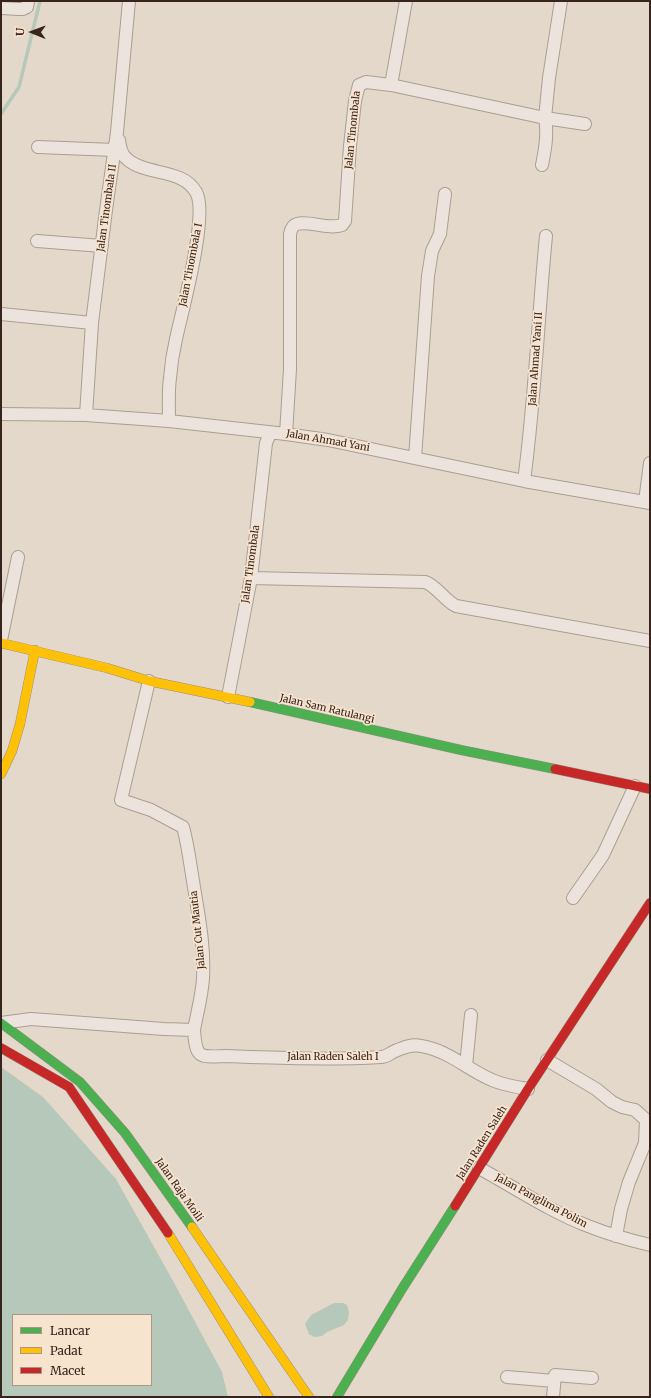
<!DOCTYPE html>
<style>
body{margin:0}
#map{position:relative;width:651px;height:1398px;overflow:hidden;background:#e4d8ca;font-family:Merriweather,serif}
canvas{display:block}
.frame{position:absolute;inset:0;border:2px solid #37241c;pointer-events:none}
.legend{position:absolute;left:12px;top:1314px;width:140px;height:72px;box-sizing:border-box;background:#f7e4cf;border:1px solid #aa9787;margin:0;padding:5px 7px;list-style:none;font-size:12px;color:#37241c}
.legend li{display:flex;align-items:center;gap:8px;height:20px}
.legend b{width:20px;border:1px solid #aa9787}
.north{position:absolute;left:12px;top:12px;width:40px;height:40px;-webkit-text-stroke:3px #f7e4cf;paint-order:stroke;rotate:271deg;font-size:11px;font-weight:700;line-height:16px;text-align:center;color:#37241c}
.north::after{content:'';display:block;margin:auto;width:14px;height:18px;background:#37241c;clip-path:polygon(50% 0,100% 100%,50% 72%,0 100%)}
</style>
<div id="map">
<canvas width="651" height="1398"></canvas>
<div class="frame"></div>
<ul class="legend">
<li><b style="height:5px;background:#4caf50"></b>Lancar</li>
<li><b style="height:5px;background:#ffc107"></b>Padat</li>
<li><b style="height:5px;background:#c62828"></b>Macet</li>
</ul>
<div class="north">U</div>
</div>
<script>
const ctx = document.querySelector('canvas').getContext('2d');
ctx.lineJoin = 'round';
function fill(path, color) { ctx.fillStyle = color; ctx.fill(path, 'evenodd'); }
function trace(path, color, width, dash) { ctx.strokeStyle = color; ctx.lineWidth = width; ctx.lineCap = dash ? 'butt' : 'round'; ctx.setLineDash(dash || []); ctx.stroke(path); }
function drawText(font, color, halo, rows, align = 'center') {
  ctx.font = font + ' Merriweather,serif'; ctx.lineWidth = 3.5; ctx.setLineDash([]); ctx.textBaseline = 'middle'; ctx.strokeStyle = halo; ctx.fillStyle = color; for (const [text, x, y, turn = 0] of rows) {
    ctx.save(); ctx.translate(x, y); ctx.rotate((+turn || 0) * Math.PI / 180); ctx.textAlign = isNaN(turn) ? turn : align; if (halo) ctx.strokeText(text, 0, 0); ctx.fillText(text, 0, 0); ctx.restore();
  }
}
const water = new Path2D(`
 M1,1067l42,30 73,82 56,100 50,93 6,25h-227zM13,1315h138v70h-138z
 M334,1303h9l4,2 2,7 -1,8 -4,5 -17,7 -5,4 -8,1 -5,-3 -4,-10 6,-9z`);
const stream = new Path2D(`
 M1,114l18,-27 21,-86`);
const street = new Path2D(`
 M1,8l18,1h4l4,-2 1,-6
 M391,85l15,-84
 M119,140c1,7 2,14 8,19 19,17 55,9 69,33 13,22 -14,119 -20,147 -3,13 -5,26 -6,39 -2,14 -1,28 -1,43
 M38,147l77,3
 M542,165c3,-15 6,-31 3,-47l40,6
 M37,241l65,5
 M1,314l91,9
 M1,414l85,1 83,6 117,13 42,6 196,41 126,22
 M86,415l6,-92 14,-113 11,-78 12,-131
 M286,434l4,-65v-135c1,-5 3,-9 7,-10 11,-4 31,6 45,1l3,-4 5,-75 5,-45 4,-16 7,-3 25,3 154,33 4,-40 12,-77
 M415,458l13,-182 4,-25 8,-17 5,-40
 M524,481c11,-81 14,-163 22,-245
 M645,502l5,-39
 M251,578l174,4c12,4 19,18 31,24l194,35
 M1,640l17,-83
 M228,697l23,-119 15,-135 3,-7 3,-3
 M573,898l30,-43 32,-69
 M1,1023l30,-4 133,10 30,1c3,-17 8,-34 9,-52 2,-32 -5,-65 -10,-97 -3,-18 -5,-36 -10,-54l-32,-17 -30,-10 28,-119
 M194,1030c2,29 5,27 32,26 52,2 104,4 155,1 6,0 9,-4 14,-6 9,-4 17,-7 26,-5 27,4 47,24 71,34 11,5 24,7 36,9
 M547,1060l49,29 16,13 10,5 13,3 11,10 -1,23 -16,39 -8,27 -5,27
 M466,1066l5,-51
 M479,1168c35,19 72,44 109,58 20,8 41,14 62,19
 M507,1377l47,4
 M553,1397l2,-22 37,3`);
const fast = new Path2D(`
 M250,702l211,48 94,19
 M1,1023l79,59 45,51 67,94
 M337,1397l65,-108 53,-83`);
const slow = new Path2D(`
 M1,643l106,25 42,13 101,21
 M1,774l11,-23 8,-27 15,-74
 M192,1227l117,170
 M168,1233l101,164`);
const jam = new Path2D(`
 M555,769l95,20
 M1,1048l68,39 99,146
 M455,1206l73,-117 122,-186`);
const streetNames = [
 ["Jalan Tinombala",353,130,-84],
 ["Jalan Tinombala II",107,208,-82],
 ["Jalan Tinombala I",191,265,-79],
 ["Jalan Ahmad Yani II",536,359,-86],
 ["Jalan Ahmad Yani",328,441,10],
 ["Jalan Tinombala",251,564,-82],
 ["Jalan Sam Ratulangi",327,709,13],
 ["Jalan Cut Mautia",198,930,-96],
 ["Jalan Raden Saleh I",333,1057],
 ["Jalan Raden Saleh",482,1143,-58],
 ["Jalan Raja Moili",179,1190,55],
 ["Jalan Panglima Polim",541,1201,28]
];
fill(water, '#b6c8ba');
trace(stream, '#b6c8ba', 3.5);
trace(street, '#a99e94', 14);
trace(fast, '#988d84', 10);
trace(slow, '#988d84', 10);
trace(jam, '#988d84', 10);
trace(street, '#ece4dc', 12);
trace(fast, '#4caf50', 9);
trace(slow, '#ffc107', 9);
trace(jam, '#c62828', 9);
drawText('10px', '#37241c', '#f7e4cf', streetNames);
</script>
